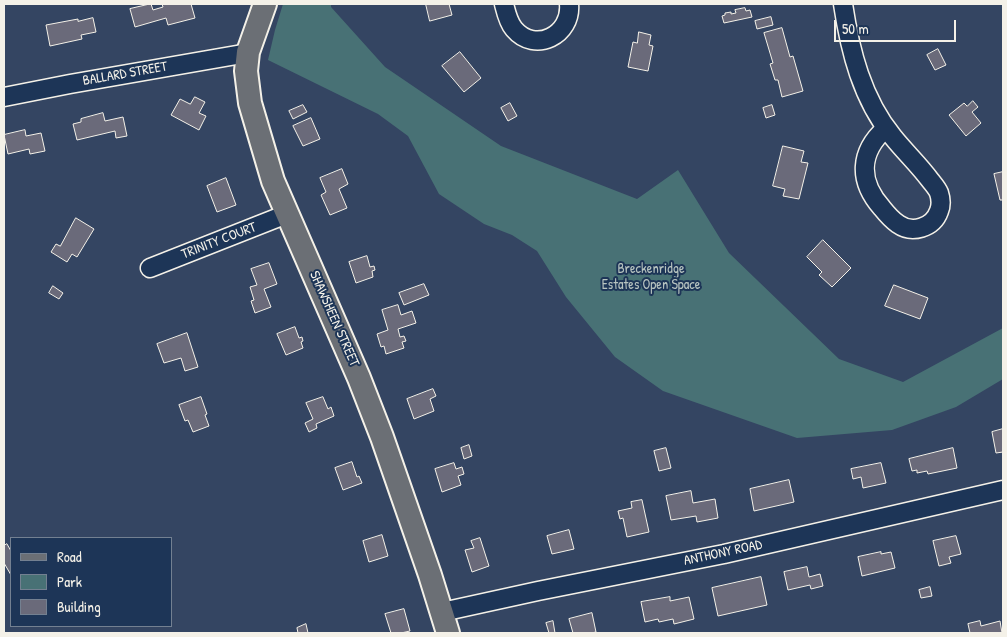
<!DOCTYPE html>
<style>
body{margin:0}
#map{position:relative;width:1007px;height:637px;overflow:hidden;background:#344562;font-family:"Patrick Hand",sans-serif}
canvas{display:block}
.frame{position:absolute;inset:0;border:5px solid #f4f1e8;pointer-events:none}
.legend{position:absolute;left:10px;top:537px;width:162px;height:90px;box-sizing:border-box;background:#1d3557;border:1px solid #738091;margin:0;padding:6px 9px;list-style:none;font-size:15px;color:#f4f1e8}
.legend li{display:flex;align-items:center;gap:10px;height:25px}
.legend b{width:25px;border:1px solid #738091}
.scale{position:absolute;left:834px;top:20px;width:122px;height:22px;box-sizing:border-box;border:2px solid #f4f1e8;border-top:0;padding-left:6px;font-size:15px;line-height:18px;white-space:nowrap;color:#f4f1e8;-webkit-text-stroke:4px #1d3557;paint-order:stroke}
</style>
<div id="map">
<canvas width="1007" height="637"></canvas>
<div class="frame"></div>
<ul class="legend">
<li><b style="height:6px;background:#6b6f75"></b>Road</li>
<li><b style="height:14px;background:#487175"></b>Park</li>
<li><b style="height:14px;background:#6a6a7a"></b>Building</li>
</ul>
<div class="scale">50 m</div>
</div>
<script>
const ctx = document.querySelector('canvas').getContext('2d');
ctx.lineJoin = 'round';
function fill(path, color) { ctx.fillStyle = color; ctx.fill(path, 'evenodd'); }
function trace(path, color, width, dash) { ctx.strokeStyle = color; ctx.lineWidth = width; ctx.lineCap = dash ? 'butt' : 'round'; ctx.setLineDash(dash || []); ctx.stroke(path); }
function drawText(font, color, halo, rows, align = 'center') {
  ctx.font = font + ' "Patrick Hand",sans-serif'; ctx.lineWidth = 4; ctx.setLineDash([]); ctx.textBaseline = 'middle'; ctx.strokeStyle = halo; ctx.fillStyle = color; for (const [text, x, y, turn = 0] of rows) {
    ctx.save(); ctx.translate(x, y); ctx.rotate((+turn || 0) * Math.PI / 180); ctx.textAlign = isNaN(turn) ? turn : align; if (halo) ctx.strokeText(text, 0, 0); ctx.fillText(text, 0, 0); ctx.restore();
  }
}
const green = new Path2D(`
 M283,4h48v3l54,60 116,79 136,53 41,-29 51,83 110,106 64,23 100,-54v51l-47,28 -64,23 -95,8 -134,-47 -48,-34 -49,-60 -29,-46 -25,-16 -28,-11 -45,-30 -31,-58 -30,-22 -110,-54 7,-30z`);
const building = new Path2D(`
 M150,4h1l2,6 10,-3 -1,-3h29l4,14 -27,7 -2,-7 -31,9 -5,-18z
 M426,4h23l3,11 -22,6z
 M745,8l1,3 4,-1 2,7 -28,6 -2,-7 3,-1v-2l6,-1v2l5,-1 -1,-3z
 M771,17l2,8 -16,4 -2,-8z
 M93,18l3,14 -15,3 1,4 -32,7 -4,-21 32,-6v2z
 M782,28l8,29 3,-1 10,35 -21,6 -4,-17h-3l-5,-16 3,-1 -9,-30z
 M639,32l12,3 -2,10 4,1 -5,25 -20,-4 5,-25 4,1z
 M938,49l8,16 -11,5 -8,-15z
 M460,52l21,26 -17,14 -22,-26z
 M195,97l10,5 -6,11 7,3 -7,14 -28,-15 9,-16 10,5z
 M973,101l5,6 -6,5 9,11 -15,13 -17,-21 15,-12 3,3z
 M510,103l7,13 -9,5 -7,-13z
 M303,105l4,7 -14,7 -4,-8z
 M772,105l3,10 -9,3 -3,-10z
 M103,113l2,8 18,-4 4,19 -11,2 -1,-7 -38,9 -4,-16 8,-2v-3z
 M311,118l9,21 -17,7 -10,-20z
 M25,130l1,6 15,-3 4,18 -15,3 -1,-5 -21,5 -4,-19z
 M783,146l21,5 -3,11 7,1 -9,36 -16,-3 2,-7 -12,-3z
 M342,169l6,15 -9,5 8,19 -17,7 -9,-20 5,-3 -6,-14z
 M1003,172v28h-3l-6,-26z
 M226,178l10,27 -19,7 -10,-26z
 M76,218l18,11 -17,28 -5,-3 -5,8 -16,-10 5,-8 4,2z
 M823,240l28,28 -19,19 -13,-12 3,-3 -15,-15z
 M367,256l3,11 4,-1 1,4 -3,1 1,6 -17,6 -7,-21z
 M269,263l8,21 -13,5 7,18 -16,6 -4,-12 3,-1 -4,-13 7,-2 -6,-16z
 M424,284l5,11 -25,10 -5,-12z
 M894,285l34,13 -8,21 -35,-13z
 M53,286l10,7 -4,6 -10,-6z
 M398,305l3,10 11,-4 4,12 -18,6 2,8 4,-1 2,5 -4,1 2,6 -18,6 -2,-8 -3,1 -4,-13 11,-4 -6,-20z
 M295,327l4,11 3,-1 1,4 -2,1 2,6 -17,7 -9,-21z
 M187,333l11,34 -13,4 -4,-13 -17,5 -7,-19z
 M433,389l3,7 -6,3 4,12 -20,8 -7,-20z
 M201,397l6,17 -2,1 4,11 -16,6 -5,-12 -3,1 -6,-16z
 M323,397l5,12 3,-2 3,9 -18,8 1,4 -8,4 -4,-9 8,-4 -7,-16z
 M1003,429v23l-7,1 -4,-21z
 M469,445l3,11 -8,3 -3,-11z
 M666,448l5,20 -12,3 -5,-20z
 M953,448l4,20 -29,6 -1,-3 -10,2v-3l-5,1 -3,-12z
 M352,462l5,15 2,-1 3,7 -19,7 -8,-22z
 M454,463l2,6 6,-2 2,7 -6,2 3,9 -19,7 -7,-23z
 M881,463l5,20 -23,5 -2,-11 -8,2 -2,-10z
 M789,480l5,22 -40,9 -4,-22z
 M691,491l2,12 22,-4 3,19 -21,4 -1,-6 -25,4 -5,-24z
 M642,500l7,32 -22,5 -4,-19 -3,1 -2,-8 14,-3 -1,-6z
 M569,530l5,19 -22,5 -5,-18z
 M382,535l6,21 -19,6 -6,-21z
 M956,536l5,18 -12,3 2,6 -12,3 -6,-25z
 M480,538l9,28 -17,6 -7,-22 9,-2 -3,-7z
 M7,544l4,7v24l-7,-12v-17z
 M881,552v2l10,-2 4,16 -33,8 -4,-19z
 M807,567l2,10 11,-3 3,12 -12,3 -1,-4 -22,5 -4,-18z
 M761,577l6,28 -49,11 -6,-28z
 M930,587l2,9 -11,2 -2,-8z
 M670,597v4l19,-4 5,22 -20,5 -1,-5 -14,3 -1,-3 -13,3 -4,-20z
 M404,609l6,22 -9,2h-10l-6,-19z
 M592,613l4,19 -5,1h-18l-4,-14z
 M553,621l2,12h-6l-3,-10z
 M980,621l1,5 19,-5 2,12h-32l-2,-9z
 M306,624l2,9h-10l-1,-5z`);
const minor = new Path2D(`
 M504,4c2,8 4,18 10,25 21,25 58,6 55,-25
 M843,4c7,47 19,95 50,133 12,15 26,28 37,43 3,4 7,8 9,13 2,6 2,13 0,18 -6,17 -27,23 -41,13 -6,-4 -12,-11 -16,-16 -24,-27 -23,-56 4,-80
 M4,97l66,-13 178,-31
 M150,268l137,-54
 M442,612l96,-21 186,-37 279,-64`);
const major = new Path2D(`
 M265,4l-17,48 -2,19 4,32 23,78 86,197 23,59 48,138 18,58`);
const streetNames = [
 ["BALLARD STREET",125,74,-10],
 ["TRINITY COURT",219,241,-21],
 ["SHAWSHEEN STREET",334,319,66],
 ["ANTHONY ROAD",723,553,-12]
];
const parkNames = [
 ["Breckenridge",651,269],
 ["Estates Open Space",651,285]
];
fill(green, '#487175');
fill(building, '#6a6a7a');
trace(building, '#f4f1e8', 1);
trace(minor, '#f4f1e8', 21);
trace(major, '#f4f1e8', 26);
trace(minor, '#1d3557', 18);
trace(major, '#6b6f75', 22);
drawText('14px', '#f4f1e8', '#1d3557', streetNames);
drawText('14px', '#b8c4c0', '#1d3557', parkNames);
</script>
